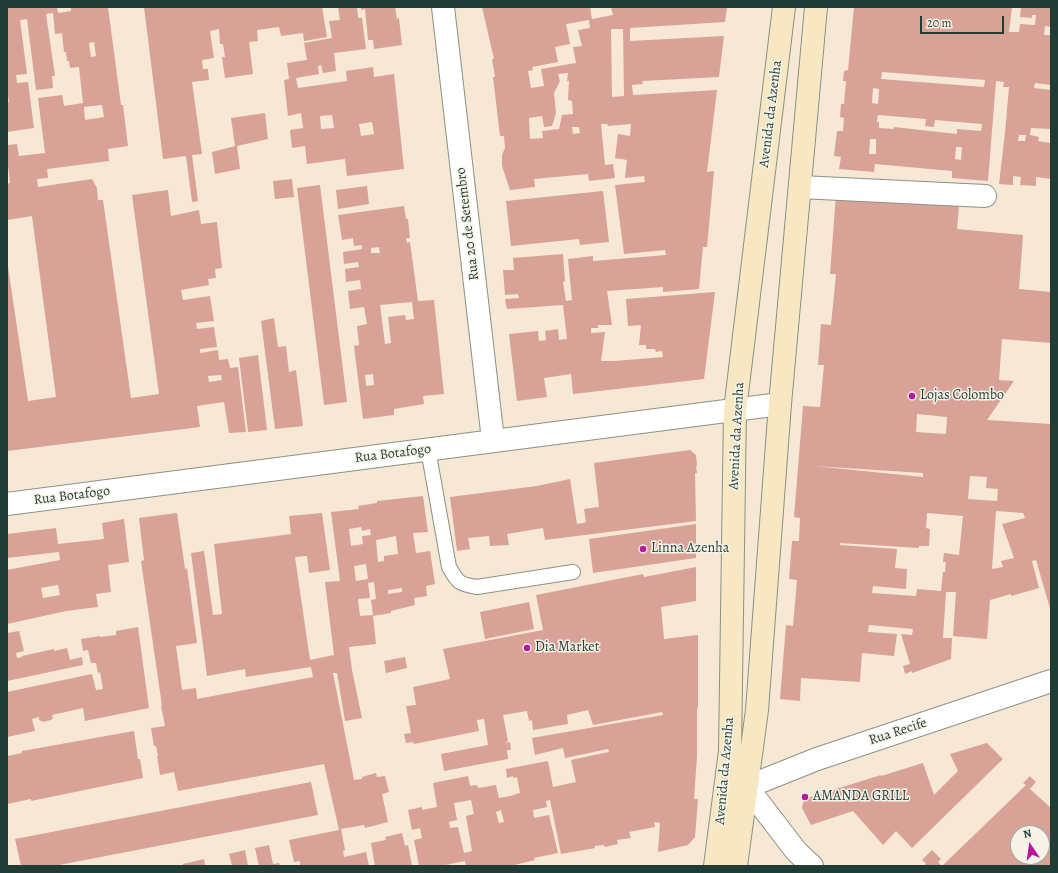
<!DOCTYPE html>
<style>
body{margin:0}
#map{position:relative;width:1058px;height:873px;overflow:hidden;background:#f6e8d5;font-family:Alegreya,serif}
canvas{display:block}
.frame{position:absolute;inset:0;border:8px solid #1f3d34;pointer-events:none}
.north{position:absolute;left:1010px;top:825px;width:40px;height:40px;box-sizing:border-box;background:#f7f3e8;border:1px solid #a1aaa0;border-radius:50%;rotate:347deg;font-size:11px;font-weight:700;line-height:16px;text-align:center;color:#1f3d34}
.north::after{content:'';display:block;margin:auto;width:14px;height:18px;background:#b5179e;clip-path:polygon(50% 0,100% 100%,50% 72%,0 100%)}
.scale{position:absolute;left:920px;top:16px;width:84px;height:18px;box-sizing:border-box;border:2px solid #1f3d34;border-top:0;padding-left:5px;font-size:12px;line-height:14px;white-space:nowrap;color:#1f3d34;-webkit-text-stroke:3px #f7f3e8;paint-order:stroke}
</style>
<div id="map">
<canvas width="1058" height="873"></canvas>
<div class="frame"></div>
<div class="north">N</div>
<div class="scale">20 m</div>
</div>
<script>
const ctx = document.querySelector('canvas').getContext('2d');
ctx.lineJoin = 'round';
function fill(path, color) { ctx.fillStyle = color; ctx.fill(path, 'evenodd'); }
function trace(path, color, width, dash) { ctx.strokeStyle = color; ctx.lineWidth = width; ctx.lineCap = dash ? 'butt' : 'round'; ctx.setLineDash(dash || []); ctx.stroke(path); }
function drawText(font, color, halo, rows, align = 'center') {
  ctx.font = font + ' Alegreya,serif'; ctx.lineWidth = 3; ctx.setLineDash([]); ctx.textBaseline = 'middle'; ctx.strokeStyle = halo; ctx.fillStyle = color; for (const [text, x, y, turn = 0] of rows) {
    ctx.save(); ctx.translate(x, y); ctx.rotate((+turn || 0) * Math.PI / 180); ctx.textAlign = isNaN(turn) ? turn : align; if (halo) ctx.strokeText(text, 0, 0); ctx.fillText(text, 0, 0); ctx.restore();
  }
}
const building = new Path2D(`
 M7,7h50l1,6 13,-2v-4h37l13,98h2l5,41 -20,3 1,12 -62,8 1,9 -11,1 1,8 54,-8 5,9 1,12h5l28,198 28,-4 -27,-199 36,-5 3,26 28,-6 2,14 16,-2 5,46 -7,1 1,9 -8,1 1,6 -28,5 2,10 27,-4 4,25 -18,2 1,6 17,-2 3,20 -17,2v4l18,-3 1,10 9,-1 2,9 8,-1 8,65 -17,1 -5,-31 -27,4 3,21 -193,24v-191l21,141 28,-4 -24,-181 -25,4v-36l3,-1 -3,-26v-12l10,-1 2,12 26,-3 -7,-55 24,-3 2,11 19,-3 -4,-36 -9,1 -1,-7h-2l-1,-9h-2l-2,-19 -7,1 -2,-21 -7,1 9,62h-3l1,12 -17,2 -9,-71 -7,1 7,54 -11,1 1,8 11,-1 6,46 -27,4v-30h2l-2,-12zM94,42l2,14 -5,1 -2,-14zM102,105l2,12 -19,3 -1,-13zM221,375l1,5 -13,2 -1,-6z
 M144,7h178l5,30 -23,4 -1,-8 -22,3 -2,-9 -22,3 1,11 -9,1 4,32 -28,4 -3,-21h3l-2,-13h-3l-1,-15 -9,2 4,27 -12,2 1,9h5l1,11 -17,2 10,72 -10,1 6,46 -6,1 -6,-46 -23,3z
 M338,7h19l1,11h4l4,31 -32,4 2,18 -13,2 -2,-8 -3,1 1,8 -23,4 2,10 49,-7 -1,-10 27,-4 1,10 20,-3 10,95 -57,7 -2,-17 -38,5 -2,-18 -13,2 -2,-18 13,-2 -2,-15 -13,3 -4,-36 5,-1 -2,-16 20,-3 -3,-17 28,-5 -3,-17 11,-1zM332,115l2,13 -13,1 -1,-13zM372,122l2,12 -13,2 -2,-12z
 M361,7h34l2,12 2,-1 3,27 -28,4 -1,-9h-5l-3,-31 -4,1z
 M482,7h108l2,12 21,-4 -2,-8h116l-2,15 -95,6v13l94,-5 -5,41 -77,4 1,3 -11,1 1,10 84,-5 -10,82 7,-1 -7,76h-4l-4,42 -36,3v-5l-56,4 5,34h-14v3h-7v5l14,-1 -4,29h14l48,-4 -1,-6 -6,1 -1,-3h-9v-4h-7l2,-20 -13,1 -2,-27 89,-7 -11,87 -131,15 -2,-20 -27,4 3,19 -30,4 -8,-67 29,-3 1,10 7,-1 -1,-9 13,-2 1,11 8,-1 -4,-34 -56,4 -2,-10 14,-1 -1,-4 -13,1 -2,-25h11l-1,-12 50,-4 2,27 -2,1 3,19 6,-1 -4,-41 25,-3v5l73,-6 -1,-5 -41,4 -9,-69 30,-3 -1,-6 -19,2 2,-18 -12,-2 3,-24 12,2 1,-12 -23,2 -1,-2h-6l4,41 8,-1 2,14 -26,3 -1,-7 -54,5 1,8 -25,3 -8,-24v-11l3,-7 -1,-12h-4l-7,-59h2l-3,-18h2zM589,20l1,8 -12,2 4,16 -9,1 3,16 -35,6 3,17 -13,2 -3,-17 5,-1 -1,-3 26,-5 -3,-15 15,-3 -4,-20zM611,29h12l1,67 -12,1zM568,73l-1,8h2l-1,19 4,1 1,13 -11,1 -3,14 -17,2 1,7 -13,1 -1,-21 13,-2 2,11 8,-1 4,-13 -2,-20 6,-12 -2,-7zM572,127h7l1,6 -7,1z
 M854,7h158l-3,25h10l1,-8 15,1 1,-10h-4v3l-12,-1 1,-10h30v20l-6,-1 -1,9h7v50l-16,-2 -1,5 17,2v39l-20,-1 -1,7 9,2 -1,4 13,2v36l-15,-2v9l-16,-1 1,-8 -8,-1v9l-14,-1 6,-51 4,-46h-6l1,-5 -8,-1 -8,100 -36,-3v-7l-77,-7 -1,8 -35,-3 2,-12 -7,-1 3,-25h6l1,-13 -4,-1 1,-13h3l2,-23h-3l1,-10 4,-1zM882,72l103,8 -1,7 -103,-8zM873,88l6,1 -1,15 -6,-1zM878,115l48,4 -1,7 9,1 1,-7 47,4 -1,7 -24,-2v5l-63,-7v2l-15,-1v-6h-2zM1019,135h7l-1,6h-7zM870,139h6v15h-7zM956,147h6l-1,13 -6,-1z
 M265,113l3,26 -31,7 3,23 -25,5 -3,-22 23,-6 -4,-28z
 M292,179l2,18 -19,2 -2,-18z
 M320,185l27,217 -23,3 -27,-217z
 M367,186l2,18 -31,5 -2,-19z
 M603,191l6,51 -29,3 -1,-6 -68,7 -5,-45z
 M836,195l123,11 -2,23 66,6 -4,54 32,3v51l-49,-4 -3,41 15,1 -27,39 64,4v148l-1,1 1,4v35l-15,-52 -4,1 7,27 -28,8v-2l-21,6 -3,39 -34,-3 3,-44h-10l-3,46h9l-1,21 -39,14v-2l-7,3 -2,-8 7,-2 -9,-30 11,1 1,-6 -44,-4 -1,7 29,2 -3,22 -32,-3 -2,29 -59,-4 -1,23 -20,-2 6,-74 7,1 4,-46 -8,-1 3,-38h7l1,-23 -6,-1 9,-111 17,1 4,-42h-6l3,-41 10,1 5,-51h-6zM917,414l30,3 -1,17 -30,-2zM814,466l109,7v4zM970,476l17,1 -1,11 12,1 -1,12 -29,-2zM996,511l27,2 2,5 -23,6 12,34 -13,3 2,6 -11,2zM927,513l36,3 -4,39 -15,-2 -1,9h3l-1,10h-2l-2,19 -24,-2 -1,7 -44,-3 1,-7 33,3 1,-20 -12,-1 2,-19 -57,-4v-2l79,5v-2h10l1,-17 -4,-1z
 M404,206l2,13h2l2,19h-4l1,5 3,-1 8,59 16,-1 10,94 -21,2 1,8 -30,5v6l-31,4 -9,-73 5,-1 -2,-19 10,-2 -3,-17 -14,2 -2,-18 13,-2 -1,-9 -14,2 -1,-13 14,-2 -1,-5 -14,2 -1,-12 19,-3v-4l-8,1 -1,-8 -11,2 -4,-25zM379,247l1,6h-9v-5zM412,302l2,17 -8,1 -1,-5 -17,2 3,26 -6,1 -5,-39zM373,374l1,11 -8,1 -1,-11z
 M274,318l4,29 8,-1 3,26 7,-2 7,56 -28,3 -14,-108z
 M258,355l9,75 -19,2 -9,-74z
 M690,450l6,5 1,11h-1l1,7h-2l1,48 -151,19 -2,-12 -36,6 2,11 -19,1 -1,-10 -21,2 2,11 -13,2 -7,-54 87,-11 33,-7 7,45 6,-1 3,-1 -2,-13 15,-2 -5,-44z
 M423,496l5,36 -15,1 3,20 14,-2 5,33 -9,2 1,10 -13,2 1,7 -24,6v2l-18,3 3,28 -27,3 3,23 10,48 -17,3 -8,-48h-4l21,107 8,-1v-2l14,-4 1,4 8,-1 4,16 -7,2 6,28 -23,6 -1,-3 -23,4 4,21 -2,1 1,6 22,-5 3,14h-69v-5l-6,1 -5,-22 50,-10 -15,-66 -146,27 -4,-19 -14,3 -3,-19h1l-2,-10h-2l-3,-18 14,-2 -4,-20h1l-21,-145 3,-1 -5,-42 38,-5 8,56 2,-1 10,75 -21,3 6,44 14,-2 1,11 116,-22 -2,-10 -65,10 -1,-8 -38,7 -16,-123 13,-2 9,64 9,-1 -8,-70 77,-10 -2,-18 33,-3 8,57 -21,3 -2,-17 -12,1 15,103 24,-5 -9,-73 15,-1 -9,-69 28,-3 -1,-3 19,-3v-2zM361,527l1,4 8,-2 1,6 -9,1 1,8 -12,2 -2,-17zM396,536l2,18 -14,2v5l-6,1 -2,-22zM366,564l2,15 -12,2 -2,-15zM374,582l2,17 -5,1 2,15 -13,1 -2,-17 12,-1 -2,-15zM402,588v4l-14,2v-4z
 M124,519l5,43 -21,3 3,27 -15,2 2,13 -32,4 -59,13v-54l53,-10 -1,-8 -52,6v-24l49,-6 2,16 46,-5 -2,-16zM58,585l2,10 -17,3 -2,-10z
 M696,524v34l-103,15 -4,-34z
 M696,567v34l-35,6 3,32 34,-4v73l-1,1v47l-3,43h4l-3,38 -7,8 -30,7 2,-29 -6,-1 1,5 -26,5 2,6 -14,2 1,4 -13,3 -1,-2 -9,1v2l-34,6 -11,-54 -4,1 1,6 -14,3 1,8 15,-3 9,38 -24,5 1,2 -24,6h-45l-1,-5 -24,5h-22l-5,-26 8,-2 -2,-10 -8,2 -4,-20 14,-3v3l15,-3 -4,-24 35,-7 2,10 7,-1 1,3 18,-3 3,13 11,-2 10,-3 -3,-16 -4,1v-2l-6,2 -1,-9 42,-8 5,26 23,-5 -5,-22 38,-8 -1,-3 -43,9 -2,-10 -28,7 -3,-17 131,-23 -1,-3 -69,13 -5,-15 -21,5 1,9 -35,6 -1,-10 -3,1 -2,-10 -24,4 5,26 -3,2 5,-1 1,8h-4l1,9 -64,12 -3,-17 47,-9 -4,-26 -7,1 2,11 -65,13 -1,-2 -7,1 -2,-9 7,-1 -5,-27 10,-1 -3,-18 37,-8 -7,-30 100,-19 -7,-35 107,-21 1,3zM471,800l3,14 -8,2 6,35 -8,2 -6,-26 -8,1 -1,-6 8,-2 -3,-17zM501,810l3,12 -5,1 -3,-11z
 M529,602l5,27 -49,10 -5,-27z
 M138,627l11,81 -64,13 -2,-13 -31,7 1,3 -2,2 -8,2 -4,-2v-3l-7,2 3,12 -28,6v-45l85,-18 4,16 7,-1 -3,-17 -2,1 -2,-10h-5l-3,-13 -5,1 -2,-12 19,-3v1l16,-2v-4z
 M19,631l5,20 -8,2 1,5 5,-1v-1l32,-7v2l13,-3 3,12 12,-3 1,8 -76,16v-48z
 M405,657l2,11 -21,5 -2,-12z
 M134,731l4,28h2l3,19 -112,23v-2l-24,5v-48l15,-3v-2z
 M987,743l16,16 -91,89 -16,-17 -13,14 -30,-34 -42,14 -9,-17 2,-9 77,-24v1l42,-13 11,32 24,-24 -8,-17z
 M1030,776l6,6 -6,7 21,19v58h-127l2,-3 -4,-3 10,-10 9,9 -3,3 4,4 84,-81 -3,-2zM1018,833h24v24h-24z
 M311,782l7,33 -264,51h-33l-6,-27z
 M402,833l3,13 3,-1 4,21h-37l-4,-23 15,-3 -1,-3z
 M269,845l4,19 6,-1 1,3h-21l-4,-18z
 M245,850l3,16h-16l-3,-12z
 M204,859l1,7h-22v-2z`);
const service = new Path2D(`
 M428,449l21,118c9,16 10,17 28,20l96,-15`);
const minor = new Path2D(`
 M443,7l50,433
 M800,187l185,9`);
const tertiary = new Path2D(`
 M7,504l773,-100
 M739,775l8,12 49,64 16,15
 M747,787l70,-28 234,-78`);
const secondary = new Path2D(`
 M715,866l15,-115 5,-341 49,-403
 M736,866l21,-156 23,-306 36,-397`);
const markers = [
 [912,396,4,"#b5179e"],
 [643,549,4,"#b5179e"],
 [527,648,4,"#b5179e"],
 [805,797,4,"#b5179e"]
];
const streetNames = [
 ["Avenida da Azenha",771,114,-83],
 ["Rua 20 de Setembro",468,224,-97],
 ["Avenida da Azenha",737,436,-87],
 ["Rua Botafogo",393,454,-7],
 ["Rua Botafogo",72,496,-7],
 ["Rua Recife",898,732,-18],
 ["Avenida da Azenha",725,771,-85]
];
const poiNames = [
 ["Lojas Colombo",920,396],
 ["Linna Azenha",651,549],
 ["Dia Market",535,648],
 ["AMANDA GRILL",813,797]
];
fill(building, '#d9a296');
trace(service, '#8a9284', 16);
trace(minor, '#8a9284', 24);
trace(tertiary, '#8a9284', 24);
trace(secondary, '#8a9284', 24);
trace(service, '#fff', 14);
trace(minor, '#fff', 22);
trace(tertiary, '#fff', 22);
trace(secondary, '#f7e8c3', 22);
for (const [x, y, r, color] of markers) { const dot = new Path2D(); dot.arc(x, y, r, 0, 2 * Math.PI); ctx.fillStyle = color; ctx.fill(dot); trace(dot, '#f7f3e8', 1.5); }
drawText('14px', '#1f3d34', '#f7f3e8', streetNames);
drawText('14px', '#1f3d34', '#f7f3e8', poiNames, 'left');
</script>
